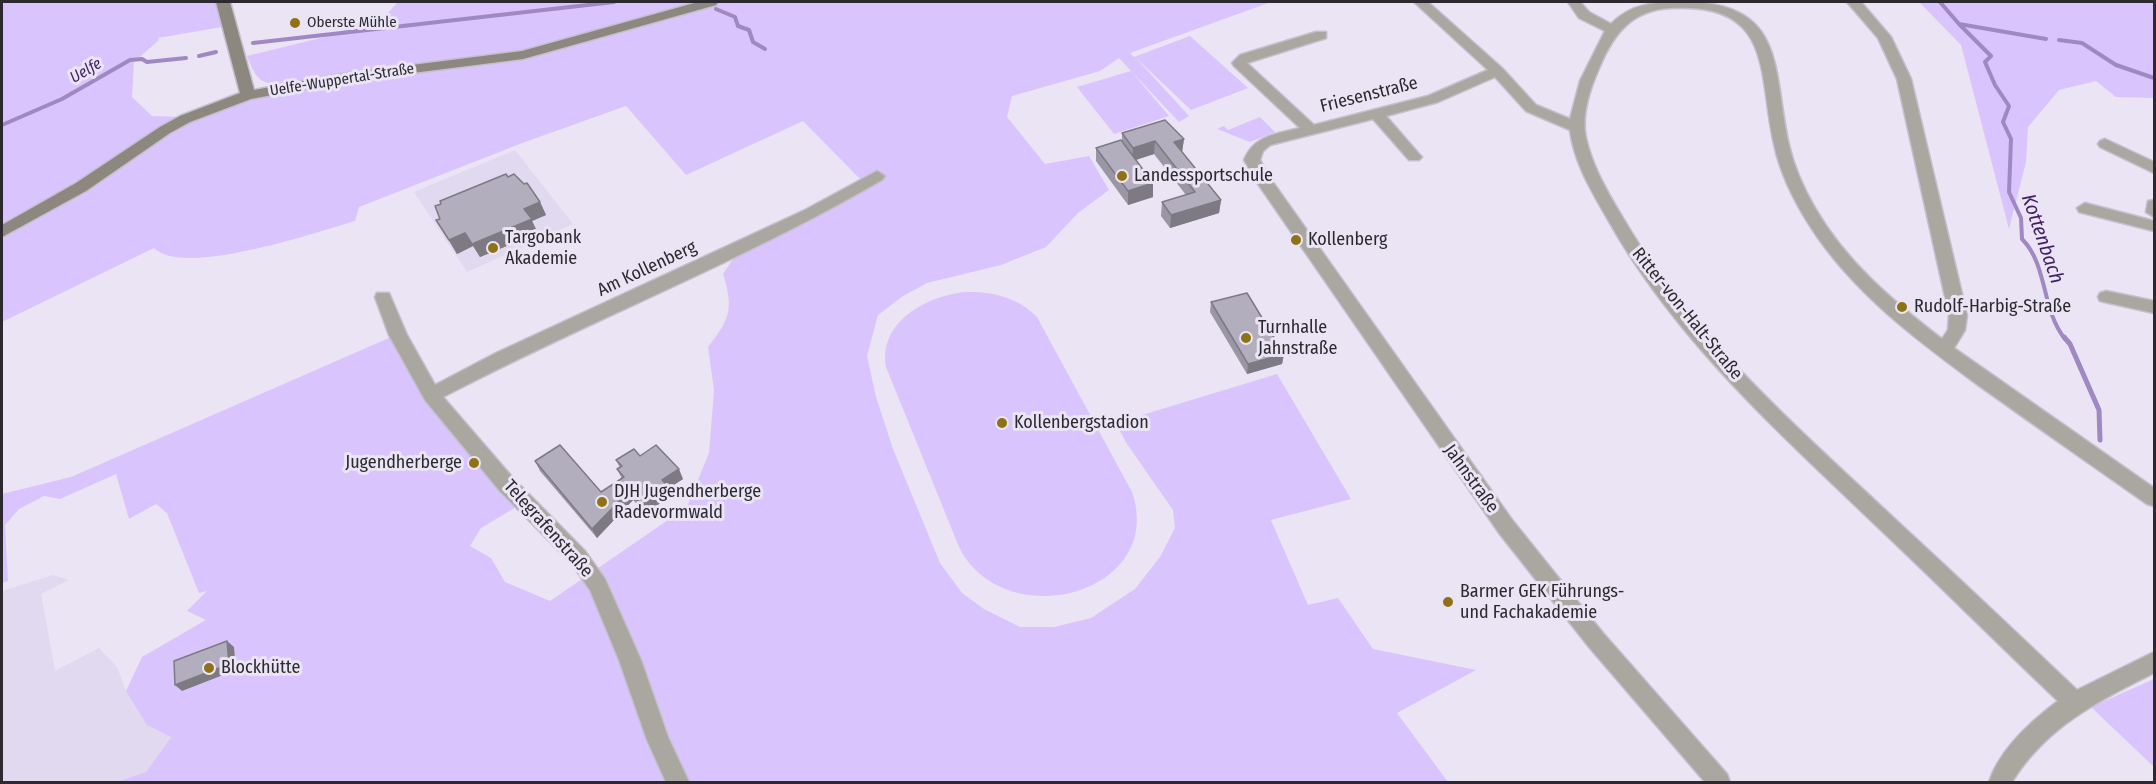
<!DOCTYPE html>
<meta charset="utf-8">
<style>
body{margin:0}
#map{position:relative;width:2156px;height:784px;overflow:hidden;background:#eae4f4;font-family:"Fira Sans Condensed",sans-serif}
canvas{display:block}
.frame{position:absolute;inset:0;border:3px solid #2c2a30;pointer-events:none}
</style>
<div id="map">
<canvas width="2156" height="784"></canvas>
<div class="frame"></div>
</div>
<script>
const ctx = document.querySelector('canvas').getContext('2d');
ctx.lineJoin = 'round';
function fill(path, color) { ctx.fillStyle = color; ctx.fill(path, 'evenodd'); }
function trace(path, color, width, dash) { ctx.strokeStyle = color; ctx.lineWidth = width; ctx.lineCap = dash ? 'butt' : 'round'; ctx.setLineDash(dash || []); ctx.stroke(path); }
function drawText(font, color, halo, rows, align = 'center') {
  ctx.font = font + ' "Fira Sans Condensed",sans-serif'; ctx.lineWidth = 6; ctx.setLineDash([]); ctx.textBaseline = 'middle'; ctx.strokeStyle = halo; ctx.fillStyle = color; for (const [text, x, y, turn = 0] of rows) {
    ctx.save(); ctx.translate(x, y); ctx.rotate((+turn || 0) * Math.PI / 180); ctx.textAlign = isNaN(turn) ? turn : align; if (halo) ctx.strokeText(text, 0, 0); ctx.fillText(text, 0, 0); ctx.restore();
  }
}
const built = new Path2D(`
 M515,150l58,74 -106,48 -53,-80z
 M53,575l16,5 -28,14 14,77 44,-23 18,19 9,24 45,46 -25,35 -30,10h-114v-191z`);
const green = new Path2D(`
 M2,2h213l7,25 -64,11 1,2 -25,22 -2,35 20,19 31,1 -181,111z
 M398,2h305l-181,51 -243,32c-21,-1 -25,-11 -32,-29l94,-23 16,-12 28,-5z
 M716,2h555l-141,51 4,4 56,-21 58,52 -57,22 -55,-52 53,58 -10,6 -48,-51 38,45 -55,18 -37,-47 54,-16 -12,-13 -19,13 -88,25 -5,21 38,47 44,-8 20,34 -31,23 -32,34 -45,18 -74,18 -24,13 -25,19 -11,41 9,41 17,52 47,114 22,30 22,16 36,18h34l37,-9 44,-29 25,-32 15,-29 -2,-18 -46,-66 -13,-24 15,-1 148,-45 74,125 -80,21 37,85 30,-7 35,51 103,21 -79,43 51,69h-1332l30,-10 25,-35 -24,-12 -21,-34 16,-34 64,-37 -19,-9 20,-20 -8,2 -32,-80 -11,-9 -27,15 -13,-45 -56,25 -16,-3 -25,13 -14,16 3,56 -6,2v-89l69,-17 327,-143 32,63 93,106 -42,25 -11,18 21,12 14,24 45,19 137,-94 22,-54 5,-63 -6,-43c22,-28 26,-38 15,-73l18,-27 123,-64 -61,-62 -117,54 -60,-69 -101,36 -166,65 -4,14c-38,11 -172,57 -201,27l-152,74v-86c66,-35 125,-83 191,-116 31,-16 67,-24 101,-32l259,-37 120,-34z
 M1919,2h235v96l-38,-1 -20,-16 -37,9 -31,37 -2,35 -17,67 -48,-184z
 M1260,117l15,15 -25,10 -33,-13 7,-3 4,4z
 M964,292c27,-1 54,5 73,25l95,175c35,102 -128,145 -173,55l-73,-180c-7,-46 40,-70 78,-75z
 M2154,679v88l-63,-60z`);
const streamFar1 = new Path2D(`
 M1940,2l19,22 87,15
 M716,9l19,8 3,9 11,4 4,12 12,7
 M1959,24l32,32 -6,6 10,23 14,21 -6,16 8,17 -2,53 12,26 1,21c26,26 19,70 43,100
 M2059,40l23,3 34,22 38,13
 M253,43l361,-41
 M199,56l17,-4
 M2,125l60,-26 68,-39 12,-1 5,3 39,-4`);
const stream = new Path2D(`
 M2064,337l6,7 29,66 1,30`);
const street = new Path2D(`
 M1414,2h14l74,66 34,37 34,14 10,-38 25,-50 -26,-13 -11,-16h12l9,10 22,12c20,-21 45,-22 72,-22 105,0 89,69 106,143 5,22 15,44 26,63 31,54 79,94 127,131l6,-9 1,-15 -52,-236 -19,-41 -31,-36h14l30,35 20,42 56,236 -2,15 -11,18 200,140v18l-7,-2c-57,-40 -113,-79 -169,-119 -61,-45 -126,-93 -168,-159 -16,-25 -30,-53 -36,-82 -16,-71 0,-142 -103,-136 -39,2 -57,25 -71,58 -10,23 -19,48 -14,72 6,27 20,52 34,75 69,121 176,213 276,307 61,56 121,113 181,170l77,-38v21c-56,28 -108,54 -142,109h-23c11,-33 41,-60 69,-81 -58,-55 -115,-112 -173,-167 -102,-98 -209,-192 -278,-316 -16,-28 -33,-56 -37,-88l-44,-19 -31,-34 -57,25 -52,14 33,38 3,3 -3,3h-10l-36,-41 -103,26 -7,6 -3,9 10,18 243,343 90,112 124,141 3,8h-25l-116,-135 -90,-114 -241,-349 -14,-24c10,-25 33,-26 56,-32l-66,-62 -2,-3 8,-8 76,-23h10v6l-79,25 67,62 114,-29 60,-26z
 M2105,139l49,23v11l-54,-26 -2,-3 2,-3z
 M877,171l8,5 -3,4c-141,82 -294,141 -439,217l70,81 72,73 20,28 36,81 27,77 21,45h-23l-19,-42 -28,-80 -29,-70 -19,-27 -72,-73 -74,-90 -36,-65 -14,-38 2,-4h12l18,42 28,50 61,-32 309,-143z
 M2154,200v17l-8,-5 2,-11z
 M2085,203l69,18v10l-75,-19 -2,-4z
 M2106,291l48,10v12l-54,-12 -2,-4 2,-4z`);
const secondary = new Path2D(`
 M216,2h14l24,88 87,-16 181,-23 176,-49h20l-2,3 -193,54 -182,23 -90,17 -61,23 -20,11 -84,58 -84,46v-12l74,-42 84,-56 20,-11 60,-23z`);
const wall = new Path2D(`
 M1122,133l62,6 -2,13 39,48 -2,13 -49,15 -9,-12 1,-14 24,-7 -32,-41 -18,6 17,37 -25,8 -32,-44v-13l26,-6z
 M508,177l32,25 6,13 -14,6 6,12 -58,24 -7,-11 -16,8 -21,-34z
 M1211,302l73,52 -2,10 -35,10 -37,-62z
 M640,456l43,23 -14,9 3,7 -26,18 -13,-13 -36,38 -57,-67 -5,-10 66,31 21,-13 -5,-10 3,-1 -4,-8z`);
const shadedWall = new Path2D(`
 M1184,139l-2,13 -8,-10z
 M1155,141l-1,13 -22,7 1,-13z
 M1153,183v14l-25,8v-14z
 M1221,200l-2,13 -49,15 1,-13z
 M540,202l6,13 -14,6 6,12 -58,24 -8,-13 52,-35z
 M465,233l8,13 -16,8 -8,-14z
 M1284,354l-2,10 -35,10 1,-10z
 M679,469l4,10 -14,9 3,7 -26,18 -5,-9 21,-24z
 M629,491l4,9 -36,38 -5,-9z
 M227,641l7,6 2,23 -54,21 -7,-6z`);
const building = new Path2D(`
 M1165,120l19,19 -10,3 47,58 -50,15 -9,-13 33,-10 -40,-51 -22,7 -11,-15z
 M1121,140l32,43 -25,8 -32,-43z
 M506,174l2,3 6,-3 10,10 3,-1 13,19 -16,7 8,10 -60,25 -7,-11 -16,7 -13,-20 4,-1 -5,-13 6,-2 -1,-3z
 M1247,293l37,61 -36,10 -37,-62z
 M560,445l41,47 23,-15 -7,-8 5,-3 -6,-6 18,-11 6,7 16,-11 23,24 -17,11 6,6 -27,18 -12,-13 -37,38 -57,-68z
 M227,641l2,23 -54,21 -1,-24z`);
const markers = [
 [295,23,6,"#8f7216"],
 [1122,176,6,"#8f7216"],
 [1296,240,6,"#8f7216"],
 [493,248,6,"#8f7216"],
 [1902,307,6,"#8f7216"],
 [1246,338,6,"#8f7216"],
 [1002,423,6,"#8f7216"],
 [474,463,6,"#8f7216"],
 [602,502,6,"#8f7216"],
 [1448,602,6,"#8f7216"],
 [209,668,6,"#8f7216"]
];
const farPoinames = [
 ["Oberste Mühle",307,23]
];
const farStreetnames = [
 ["Uelfe-Wuppertal-Straße",342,80,-9]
];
const farWaternames = [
 ["Uelfe",86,71,-30]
];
const streetNames = [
 ["Friesenstraße",1369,95,-14],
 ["Am Kollenberg",647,269,-25],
 ["Ritter-von-Halt-Straße",1687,314,51],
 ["Jahnstraße",1471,479,54],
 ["Telegrafenstraße",548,529,48]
];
const poiNames = [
 ["Landessportschule",1134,176],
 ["Targobank",505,238],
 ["Akademie",505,259],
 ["Kollenberg",1308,240],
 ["Rudolf-Harbig-Straße",1914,307],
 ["Turnhalle",1258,328],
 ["Jahnstraße",1258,349],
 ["Kollenbergstadion",1014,423],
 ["Jugendherberge",462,463,"right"],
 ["DJH Jugendherberge",614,492],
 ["Radevormwald",614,513],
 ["Barmer GEK Führungs-",1460,592],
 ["und Fachakademie",1460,613],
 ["Blockhütte",221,668]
];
const waterNames = [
 ["Kottenbach",2042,239,71]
];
fill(built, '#e1d9f0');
fill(green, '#dac4fd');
trace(streamFar1, '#a089c2', 4);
trace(stream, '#a089c2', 5);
trace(street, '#c4bfcd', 3);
trace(secondary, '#c4bfcd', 3);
fill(street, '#aaa7a1');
fill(secondary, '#8c887f');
fill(wall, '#9a96a3');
fill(shadedWall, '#7d7a84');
fill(building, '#b3aebd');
trace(building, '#7d7a84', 1.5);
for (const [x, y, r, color] of markers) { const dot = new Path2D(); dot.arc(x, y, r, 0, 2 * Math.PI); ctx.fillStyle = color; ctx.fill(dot); trace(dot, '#eae4f4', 2); }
drawText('15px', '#2c2a30', '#eae4f4', farPoinames, 'left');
drawText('15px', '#2c2a30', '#eae4f4', farStreetnames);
drawText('italic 16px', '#401f63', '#eae4f4', farWaternames);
drawText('18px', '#2c2a30', '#eae4f4', streetNames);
drawText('18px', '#2c2a30', '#eae4f4', poiNames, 'left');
drawText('italic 20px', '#401f63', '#eae4f4', waterNames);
</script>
